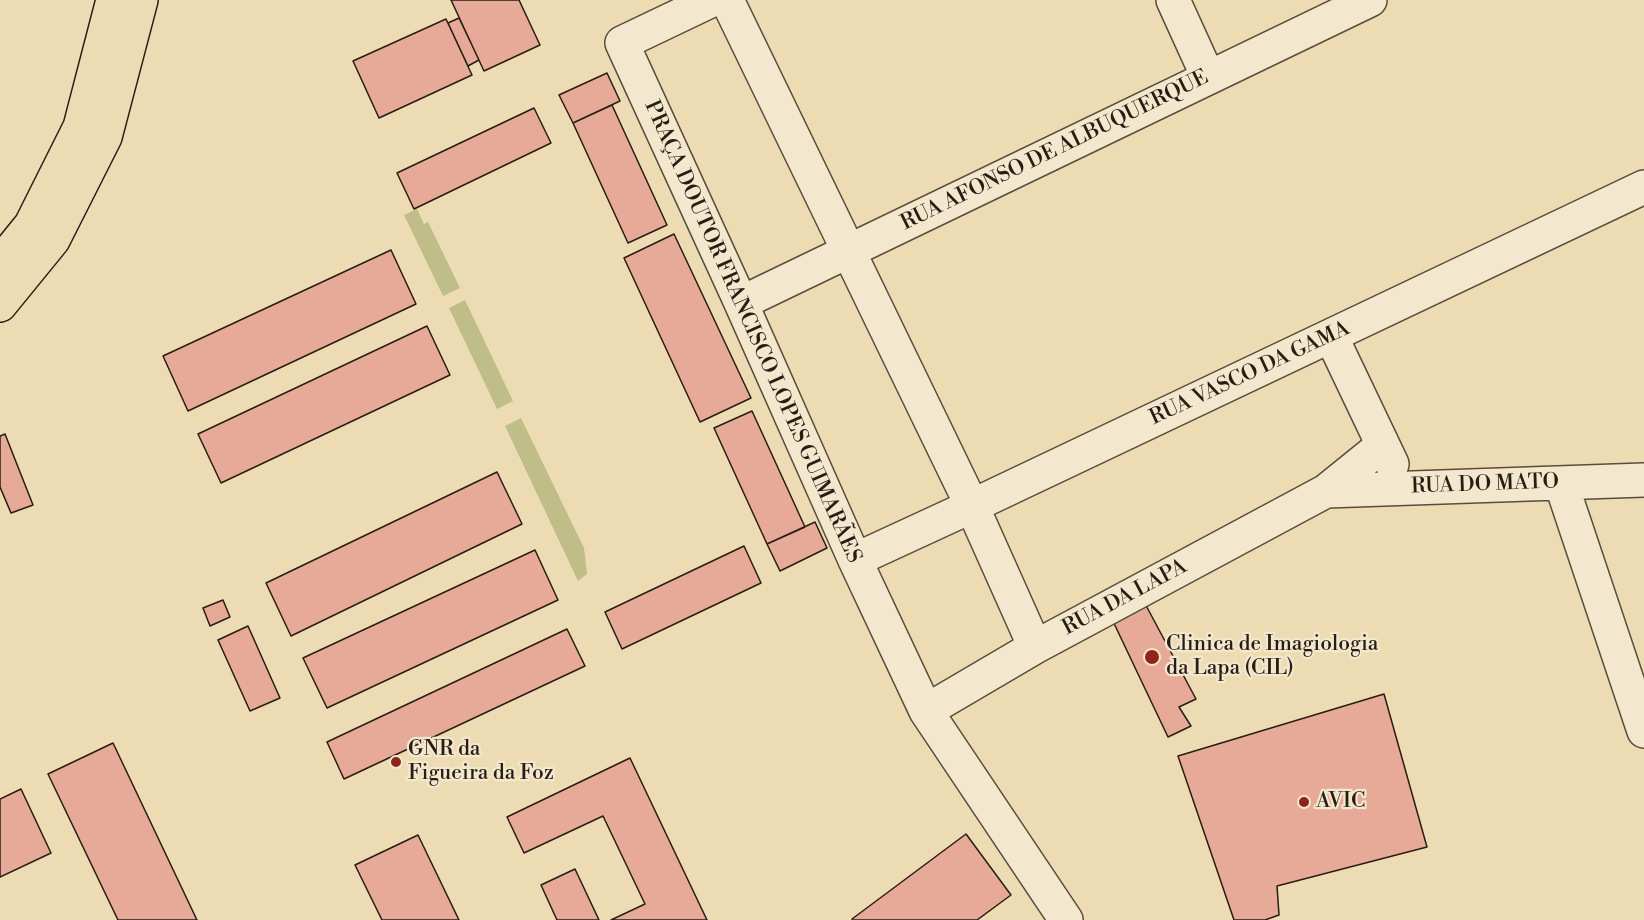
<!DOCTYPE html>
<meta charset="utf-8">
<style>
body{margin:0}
canvas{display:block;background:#eddcb3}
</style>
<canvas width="1644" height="920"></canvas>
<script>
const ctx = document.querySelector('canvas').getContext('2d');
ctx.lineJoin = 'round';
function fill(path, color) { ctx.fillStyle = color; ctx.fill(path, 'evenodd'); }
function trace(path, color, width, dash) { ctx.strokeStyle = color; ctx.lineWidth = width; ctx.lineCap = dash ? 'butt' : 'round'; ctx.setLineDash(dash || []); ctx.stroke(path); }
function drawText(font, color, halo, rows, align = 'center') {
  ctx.font = font + ' "Libre Bodoni",serif'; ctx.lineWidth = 4.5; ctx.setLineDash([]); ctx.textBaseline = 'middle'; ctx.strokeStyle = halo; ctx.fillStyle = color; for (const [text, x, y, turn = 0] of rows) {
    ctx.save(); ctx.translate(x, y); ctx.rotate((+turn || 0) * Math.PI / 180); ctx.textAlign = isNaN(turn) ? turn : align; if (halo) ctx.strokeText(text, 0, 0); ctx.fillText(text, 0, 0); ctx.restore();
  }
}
const green = new Path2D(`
 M417,209l7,15 4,-2 32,66 -17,8 -39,-81z
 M465,300l48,101 -16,8 -48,-101z
 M521,418l63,130 3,26 -9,7 -73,-155z`);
const building = new Path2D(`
 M451,0h68l21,45 -56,26z
 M459,18l20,42 -11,6 -20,-43z
 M446,19l26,56 -93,43 -26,-57z
 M607,73l13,28 -47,22 -14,-28z
 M612,105l55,120 -39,18 -55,-120z
 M534,108l17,35 -137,66 -17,-36z
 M674,234l77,164 -51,24 -76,-164z
 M391,250l25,54 -228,107 -25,-55z
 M427,326l23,49 -229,108 -23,-49z
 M752,411l53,116 -38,17 -53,-116z
 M5,434l28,71 -22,8 -11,-26v-51z
 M497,472l25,52 -231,112 -25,-53z
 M815,522l12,26 -47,23 -13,-27z
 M744,546l17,37 -139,66 -17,-37z
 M535,550l23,50 -231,108 -24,-50z
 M1142,598l54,101 -17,8 12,19 -23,11 -58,-122z
 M223,600l7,17 -20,9 -7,-18z
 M248,626l32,72 -30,13 -32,-71z
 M567,629l18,37 -241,113 -17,-37z
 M1384,694l43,153 -150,39 2,29 -14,5h-31l-56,-164z
 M113,743l84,177h-79l-70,-146z
 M630,758l77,162h-96l34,-16 -42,-88 -79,37 -17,-36z
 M21,789l30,64 -51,24v-78z
 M966,834l45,61 -34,25h-124l-1,-1z
 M418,835l41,85h-77l-27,-55z
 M575,869l24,51h-42l-16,-35z`);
const minor = new Path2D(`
 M712,0l-90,43 119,260 114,257 71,151 140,209
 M727,0l245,506 63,141
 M1173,0l35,77
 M741,303l629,-303
 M1331,336l61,128
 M1561,483l83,248
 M1326,491l318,-11
 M855,560l117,-54 672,-319
 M926,711l109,-64 291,-156 57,-46`);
const major = new Path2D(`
 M0,263l31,-38 49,-98 33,-127
 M0,305l53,-65 52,-103 36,-137`);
const markers = [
 [1152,657,8,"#8f2418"],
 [396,762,6,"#8f2418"],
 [1304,802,6,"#8f2418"]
];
const streetNames = [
 ["RUA AFONSO DE ALBUQUERQUE",1055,151,-26],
 ["PRAÇA DOUTOR FRANCISCO LOPES GUIMARÃES",752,332,66],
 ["RUA VASCO DA GAMA",1250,374,-25],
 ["RUA DO MATO",1485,485,-2],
 ["RUA DA LAPA",1125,598,-28]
];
const poiNames = [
 ["Clinica de Imagiologia",1166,645],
 ["da Lapa (CIL)",1166,669],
 ["GNR da",408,750],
 ["Figueira da Foz",408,774],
 ["AVIC",1316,802]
];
fill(green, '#bfbe88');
fill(building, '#e8aa98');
trace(building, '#271d14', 1.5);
trace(minor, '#584d3c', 36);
trace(major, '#271d14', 36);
trace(minor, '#f3e8ce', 33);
trace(major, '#eddcb3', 33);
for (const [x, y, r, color] of markers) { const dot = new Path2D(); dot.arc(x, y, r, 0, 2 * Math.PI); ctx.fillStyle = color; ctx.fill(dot); trace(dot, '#f3e8ce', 2); }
drawText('21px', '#271d14', '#f3e8ce', streetNames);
drawText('21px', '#271d14', '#f3e8ce', poiNames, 'left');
</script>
